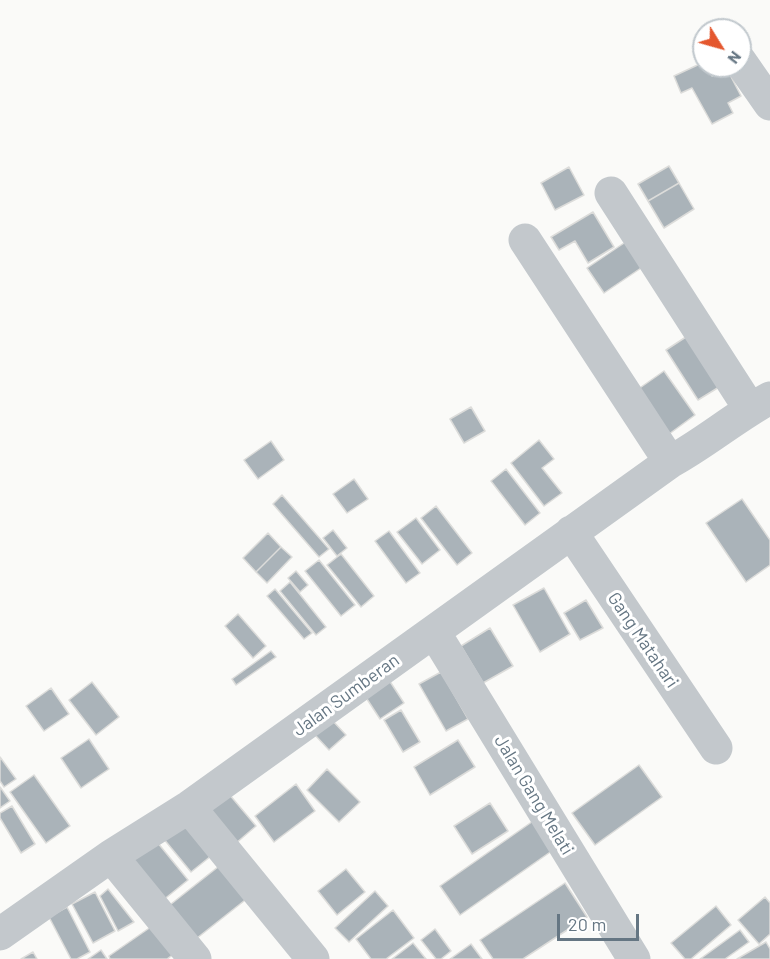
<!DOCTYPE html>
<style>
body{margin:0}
#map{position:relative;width:770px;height:959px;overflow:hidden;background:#fafaf8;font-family:Barlow,sans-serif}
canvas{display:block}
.north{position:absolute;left:692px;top:18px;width:60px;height:60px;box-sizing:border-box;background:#fff;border:2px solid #c1c8cd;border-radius:50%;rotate:127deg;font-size:16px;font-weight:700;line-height:24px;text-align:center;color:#657683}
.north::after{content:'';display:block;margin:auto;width:21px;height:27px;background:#e4572e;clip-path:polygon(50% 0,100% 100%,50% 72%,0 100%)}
.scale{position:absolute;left:557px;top:914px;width:82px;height:27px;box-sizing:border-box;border:3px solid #657683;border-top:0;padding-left:8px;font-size:18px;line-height:21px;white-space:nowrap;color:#657683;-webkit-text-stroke:4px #fff;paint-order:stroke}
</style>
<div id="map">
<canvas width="770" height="959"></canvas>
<div class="north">N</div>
<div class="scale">20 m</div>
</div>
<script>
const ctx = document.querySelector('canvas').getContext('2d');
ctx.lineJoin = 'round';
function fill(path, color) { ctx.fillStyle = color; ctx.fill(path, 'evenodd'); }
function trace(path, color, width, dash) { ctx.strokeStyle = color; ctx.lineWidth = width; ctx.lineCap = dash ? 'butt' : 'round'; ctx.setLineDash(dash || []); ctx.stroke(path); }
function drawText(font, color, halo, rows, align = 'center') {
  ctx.font = font + ' Barlow,sans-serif'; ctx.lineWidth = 6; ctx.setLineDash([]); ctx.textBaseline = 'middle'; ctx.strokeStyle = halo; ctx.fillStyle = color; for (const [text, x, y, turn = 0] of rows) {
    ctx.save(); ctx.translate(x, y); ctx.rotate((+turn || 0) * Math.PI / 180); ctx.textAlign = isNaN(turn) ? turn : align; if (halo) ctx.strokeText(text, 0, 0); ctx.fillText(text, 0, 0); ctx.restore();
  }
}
const building = new Path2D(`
 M704,62v4h3l5,10 15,-7 14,27 -13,7 5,10 -21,11 -20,-36 -11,5 -7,-17z
 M669,166l10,17 -31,18 -10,-17z
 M569,167l15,28 -29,15 -14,-27z
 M679,183l15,26 -30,19 -16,-27z
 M593,212l21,35 -26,16 -13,-22 -16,9 -8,-13z
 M633,237l17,25 -46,31 -17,-25z
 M692,333l32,51 -26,16 -32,-50z
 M664,371l31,44 -30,22 -31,-45z
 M471,407l14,24 -21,12 -14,-24z
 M539,440l15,19 -12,9 20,25 -18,13 -33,-43z
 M271,441l13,19 -26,19 -14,-19z
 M506,469l34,44 -15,12 -34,-44z
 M354,479l14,20 -21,14 -14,-19z
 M282,495l47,54 -10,8 -46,-53z
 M742,499l28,41v25l-24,17 -40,-59z
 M436,506l36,47 -15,12 -36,-47z
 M416,518l24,32 -18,14 -25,-32z
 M333,530l14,18 -10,8 -14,-18z
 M389,531l31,42 -14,10 -31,-42z
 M268,533l13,14 -25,25 -13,-14z
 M281,547l11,10 -25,26 -11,-11z
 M341,554l33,42 -13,11 -34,-42z
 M319,560l36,45 -14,11 -36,-45z
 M296,571l12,14 -8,7 -12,-14z
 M290,582l36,45 -10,8 -36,-44z
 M544,588l26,46 -30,18 -27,-47z
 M275,589l37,44 -8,6 -37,-43z
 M586,600l17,28 -23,12 -16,-27z
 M238,614l28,32 -13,12 -28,-32z
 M490,628l23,38 -30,17 -22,-37z
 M271,651l5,6 -40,28 -4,-6z
 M441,672l27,47 -22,12 -27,-47z
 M389,680l15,23 -24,16 -15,-23z
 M92,682l27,35 -23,18 -27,-35z
 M51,688l18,26 -25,17 -18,-25z
 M401,710l19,32 -17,10 -19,-32z
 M331,719l15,16 -17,15 -14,-15z
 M89,739l20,30 -28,19 -20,-30z
 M458,740l17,27 -45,28 -16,-28z
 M0,757l16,22 -12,8 -4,-6z
 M639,765l23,32 -67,48 -23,-32z
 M327,769l33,33 -21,20 -32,-32z
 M34,775l36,51 -24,17 -36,-51z
 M296,784l19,27 -41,31 -19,-26z
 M0,787l10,14 -10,7z
 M223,787l33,39 -28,24 -33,-39z
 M490,803l18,28 -36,23 -18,-28z
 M12,806l23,38 -14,9 -21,-35v-5z
 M189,818l27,34 -25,20 -28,-34z
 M536,819l20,29 -96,67 -20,-29z
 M153,837l35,43 -31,25 -35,-43z
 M223,863l26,34 -57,45 -26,-34z
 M346,869l19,23 -28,23 -19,-24z
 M565,883l22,34 -64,42h-30l-13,-19z
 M108,889l26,33 -16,9 -18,-35z
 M375,891l13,15 -39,36 -14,-14z
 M95,892l20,39 -22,12 -21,-39z
 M765,897l5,6v31l-11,10 -21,-24z
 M716,906l15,19 -40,34h-6l-14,-16z
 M67,907l23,45 -13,7h-6l-22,-42z
 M393,910l21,28 -28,21h-15l-15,-20z
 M158,922l20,29 -11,8h-57l-1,-3z
 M435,929l16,22 -10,8h-5l-15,-19z
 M740,930l9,12 -24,17h-25z
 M766,942l4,7v10h-33z
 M413,943l13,16h-34z
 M471,944l11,15h-32z
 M101,950l6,9h-19z
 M33,952l4,7h-16z`);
const minor = new Path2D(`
 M740,61l30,43
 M611,193l139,216
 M525,240l145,222
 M571,532l145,216
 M434,632l200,327
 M189,807l124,152
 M111,856l84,103
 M0,934l111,-78 78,-49 481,-345c35,-19 65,-45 100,-64`);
const streetNames = [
 ["Gang Matahari",643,640,56],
 ["Jalan Sumberan",346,695,-36],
 ["Jalan Gang Melati",534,795,59]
];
fill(building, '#aab3b9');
trace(building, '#dcdcda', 1.5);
trace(minor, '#c3c8cc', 33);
drawText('18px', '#657683', '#fff', streetNames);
</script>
